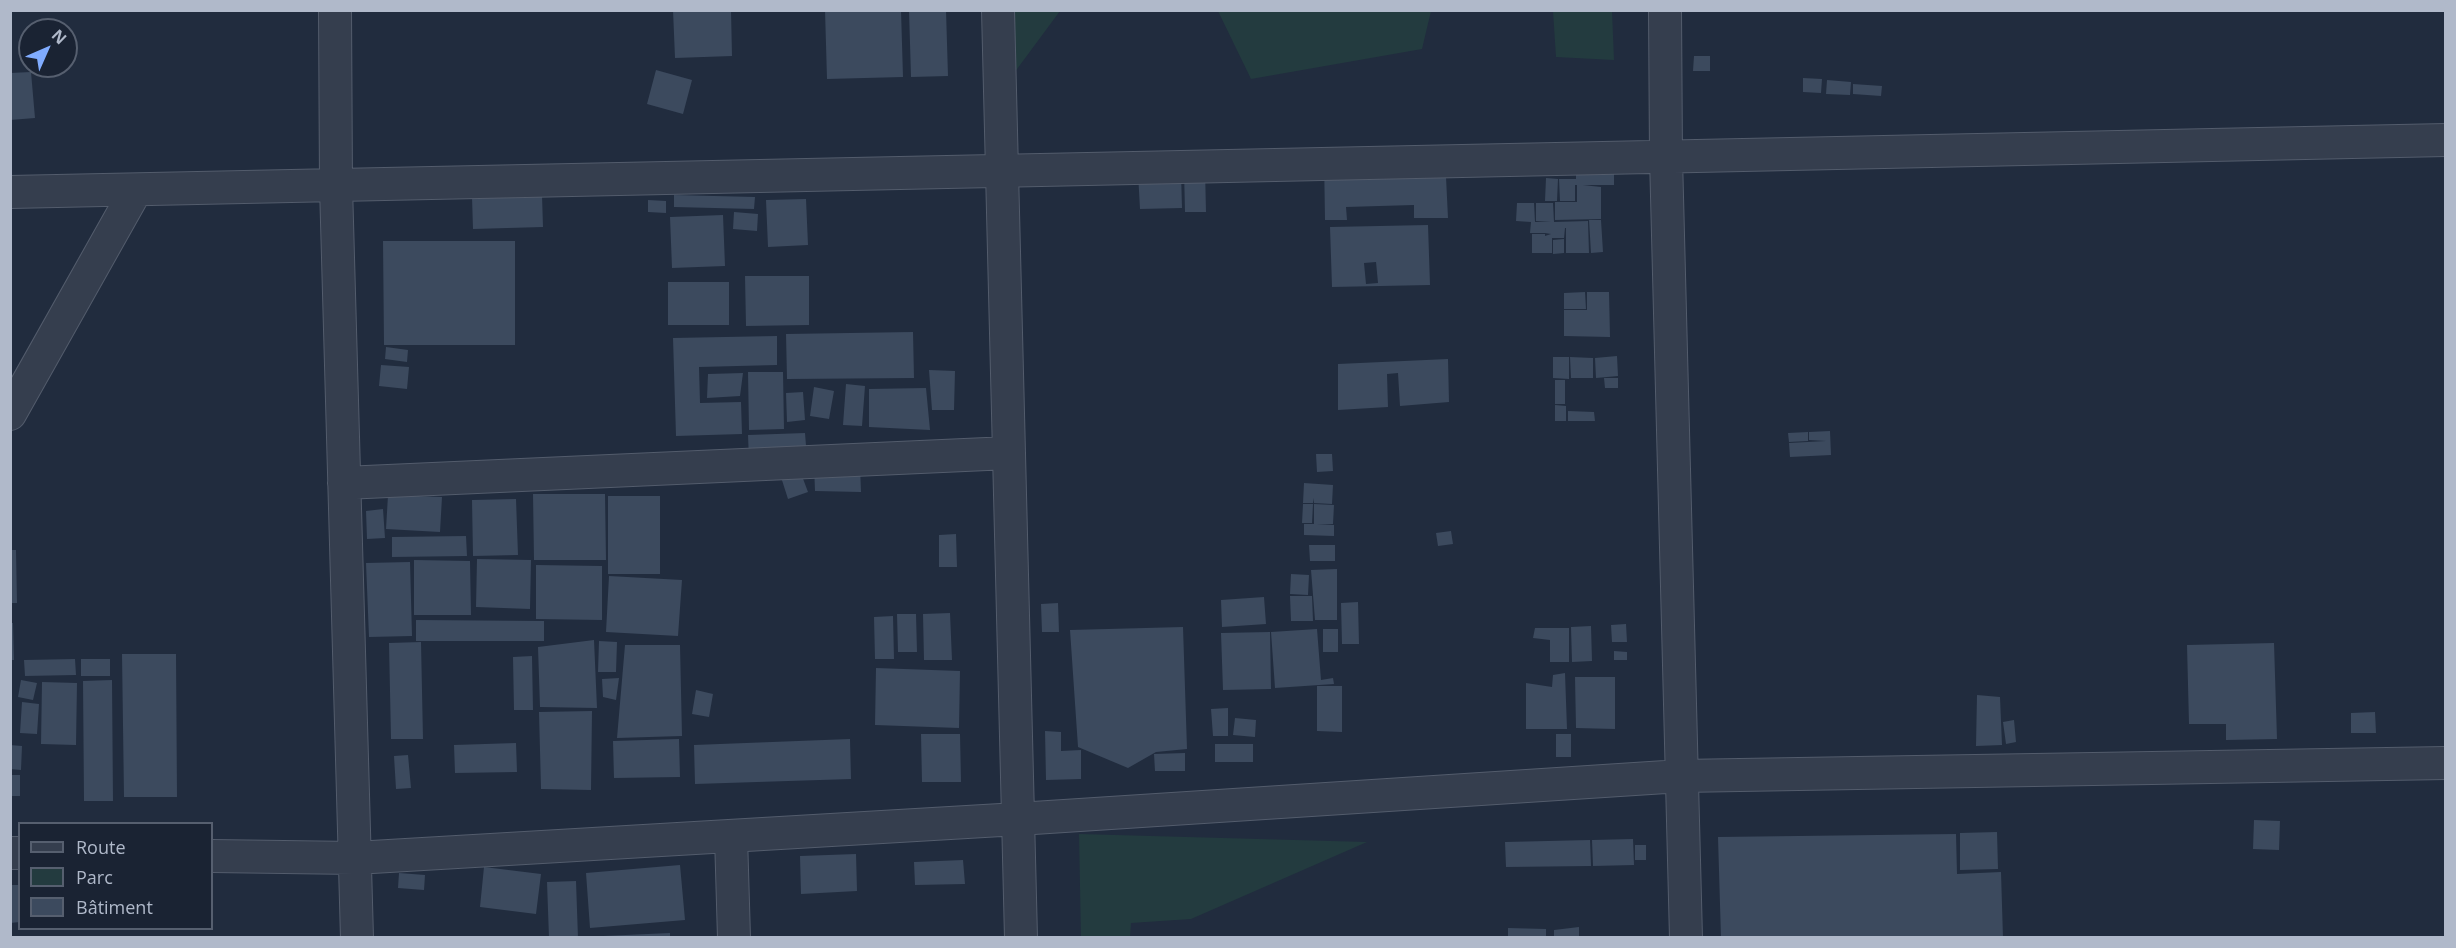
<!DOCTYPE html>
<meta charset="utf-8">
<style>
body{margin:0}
#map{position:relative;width:2456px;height:948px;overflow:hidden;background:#212c3e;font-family:"Open Sans",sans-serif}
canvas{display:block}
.frame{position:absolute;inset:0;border:12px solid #b0b9ca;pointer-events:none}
.legend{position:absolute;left:18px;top:822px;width:195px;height:108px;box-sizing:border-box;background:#1a2333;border:2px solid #565f6f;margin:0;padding:8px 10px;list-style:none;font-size:18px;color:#b0b9ca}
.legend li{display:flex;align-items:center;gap:12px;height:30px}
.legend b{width:30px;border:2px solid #565f6f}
.north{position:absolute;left:18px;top:18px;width:60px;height:60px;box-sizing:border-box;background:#1a2333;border:2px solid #565f6f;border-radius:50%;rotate:45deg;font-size:16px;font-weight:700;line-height:24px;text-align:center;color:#b0b9ca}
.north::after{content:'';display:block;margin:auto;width:21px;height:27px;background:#80acff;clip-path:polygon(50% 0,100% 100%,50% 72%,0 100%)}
</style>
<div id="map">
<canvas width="2456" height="948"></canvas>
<div class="frame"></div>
<ul class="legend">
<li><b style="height:8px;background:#353e4e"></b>Route</li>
<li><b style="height:16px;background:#233b3f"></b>Parc</li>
<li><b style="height:16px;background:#3c4a5e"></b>Bâtiment</li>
</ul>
<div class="north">N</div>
</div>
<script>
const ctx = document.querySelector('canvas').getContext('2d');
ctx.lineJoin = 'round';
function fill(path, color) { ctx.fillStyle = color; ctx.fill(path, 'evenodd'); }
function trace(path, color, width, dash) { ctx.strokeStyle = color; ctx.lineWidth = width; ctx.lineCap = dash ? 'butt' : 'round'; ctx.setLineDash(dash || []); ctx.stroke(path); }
const green = new Path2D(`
 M1000,11h60l-57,77z
 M1218,11h213l-9,38 -171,30z
 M1553,11h59l2,49 -58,-3z
 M1079,834l288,8 -176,77 -60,4 -1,14 -49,1z`);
const building = new Path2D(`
 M673,10h58l1,46 -57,2z
 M825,10h76l2,67 -76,2z
 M909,10h37l2,66 -37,1z
 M1694,56h16v15h-17z
 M656,70l36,10 -9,34 -36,-10z
 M31,72l4,46 -25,2v-47z
 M1803,78l19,1 -1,14 -18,-1z
 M1827,80l24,2 -1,13 -24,-1z
 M1853,84l29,2 -1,10 -28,-2z
 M1445,156l3,62h-34v-13l-68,2 1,13h-22l-1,-62z
 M1576,168h38v17h-31l18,2v32l-46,1v-18h22v-17h-2v16h-15l-1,-22h17z
 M1205,169l1,43h-21l-1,-42z
 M1181,172l1,36 -42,1 -2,-36z
 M1546,178l12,1 -1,22h-12z
 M542,195l1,32 -70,2 -1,-32z
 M674,195l81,2 -1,12 -80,-2z
 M806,199l2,46 -40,2 -2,-47z
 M648,200l18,1v12l-18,-1z
 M1517,203h17l1,19h16l-15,-1v-18h17l1,19 34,-1 1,32h-23v-25h-1l-1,10h-12v15h-20v-19h13v2l6,-2 -6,-1v-7v7h-15l1,-11 -15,-1z
 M734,212l24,2 -1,17 -24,-2z
 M723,215l2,51 -53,2 -2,-51z
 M1589,220h12l2,32 -12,1z
 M1428,225l2,60 -98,2 -2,-60zM1376,262l2,21 -12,1 -2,-21z
 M1564,239v14l-11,1v-14z
 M383,241h132v104h-131z
 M745,276h64v49l-63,1z
 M668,282h61v43h-61z
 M1585,292l1,17h-22v-16z
 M1587,292h22l1,45 -46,-1v-26h23z
 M913,332l1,46 -127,1 -1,-45z
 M777,336v29l-78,2 1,36 41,-1 1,32 -66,2 -3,-98z
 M386,347l22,3 -1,12 -22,-3z
 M1617,356l1,20 -22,2 -1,-20z
 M1553,357h16v22l-16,-1z
 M1570,357l23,1v20h-22z
 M1448,359l1,43 -49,4 -2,-33 -11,1 1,33 -50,3v-46z
 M381,365l28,2 -2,22 -28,-3z
 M929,370l26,1 -1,39h-22z
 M748,372h35l1,57 -35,1z
 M743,373l-3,23 -33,2 1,-24z
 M1604,378h14v10h-13z
 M1555,380h10v24h-10z
 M846,384l19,2 -3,40 -19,-1z
 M814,387l20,4 -5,28 -19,-3z
 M926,388l4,42 -61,-3v-38z
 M803,392l2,28 -18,2 -1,-29z
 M1555,405l11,1v15h-11z
 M1568,411l26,1 1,9h-27z
 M1830,431l1,24 -41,2 -1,-14 37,-2 -17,-1v-8z
 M1808,432v9l-19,1 -1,-9z
 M805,433l2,25 -58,2 -1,-25z
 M1316,454h16l1,17 -16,1z
 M814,465l46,1 1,26 -46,-1z
 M799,468l9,24 -20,7 -8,-25z
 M1304,483l29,2 -1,19 -18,-1v-5l-1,5h-10z
 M533,494h72l1,66h-72z
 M388,495l54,2 -2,35 -54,-3z
 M608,496h52v78h-52z
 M516,499l2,56 -45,1 -1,-56z
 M1303,504h10l-1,19h-10z
 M1314,504l20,1 -1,19h-16l17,1v11l-30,-1v-11h10z
 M383,509l2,29 -18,1 -1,-28z
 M1451,531l2,13 -15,2 -2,-13z
 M956,534l1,33h-18v-32z
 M466,536l1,20 -75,1v-20z
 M1309,545h26v16h-25z
 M10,550h6l1,53h-7z
 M477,559l54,1 -1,49 -54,-2z
 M414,560l56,1 1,54h-57z
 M410,562l2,74 -43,1 -3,-74z
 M536,565l66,1v54l-66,-1z
 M1337,569v51h-22l-4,-50z
 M1291,574l18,1 -1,20 -18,-1z
 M609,576l73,4 -4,56 -72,-4z
 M1290,596h22l1,25h-22z
 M1264,597l2,27 -44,3 -1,-27z
 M1358,602l1,42h-17l-1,-41z
 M1058,603l1,29h-17l-1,-28z
 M950,613l2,47h-28l-1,-46z
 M897,614h19l1,38h-19z
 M893,616l1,43h-19l-1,-42z
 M416,620l128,1v20h-128z
 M10,623h3l1,37h-4z
 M1626,624l1,18h-15l-1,-17z
 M1591,626l1,35 -20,1 -1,-35z
 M1183,627l4,122 -31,3 -28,16 -50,-21 -8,-117z
 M1535,628h34v34h-19v-22l-17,-2z
 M1317,629l4,51 12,-2 1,6 -59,4 -4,-56z
 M1323,629h15v23h-15z
 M1270,632l1,57 -48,1 -2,-57z
 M594,640l3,68 -57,-1 -2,-60z
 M599,641l18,1 -1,30h-18z
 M421,642l2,97h-32l-2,-96z
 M2274,643l3,96 -51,1v-16h-37l-2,-79z
 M625,645h55l2,91 -65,2z
 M1614,651l13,1v8h-13z
 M122,654h54l1,143h-53z
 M532,656l1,54h-19l-1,-53z
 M75,659l1,16 -51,1 -1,-16z
 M81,659h29v17h-29z
 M876,668l84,3 -1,57 -84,-3z
 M1565,673l2,56h-41v-46l26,4 1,-12z
 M1575,677h40v52l-39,-1z
 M619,678l-3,22 -13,-3 -1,-18z
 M21,680l16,3 -4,17 -15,-3z
 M112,680l1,121h-29l-1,-120z
 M42,682l35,1 -1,62 -35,-1z
 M1317,686h25v46l-25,-1z
 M696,690l17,4 -4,23 -17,-3z
 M1977,695l23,2 2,48 -26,1z
 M22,702l17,2 -2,30 -17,-1z
 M1228,708v28h-15l-2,-27z
 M592,711l-1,79 -50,-1 -2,-77z
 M2375,712l1,21h-25v-20z
 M1235,718l21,2 -1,17 -22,-2z
 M2014,720l2,22 -10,2 -3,-22z
 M1045,731l16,1v19l20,-1v29l-35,1z
 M921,734h39l1,48h-39z
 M1556,734h15v23h-15z
 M679,739l1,38 -66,1 -1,-37z
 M850,739l1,40 -156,5 -1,-39z
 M516,743l1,29 -62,1 -1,-28z
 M1215,744h38v18h-38z
 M10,745l12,1 -1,24 -11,-1z
 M1185,753v18h-30l-1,-17z
 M408,755l3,33 -15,1 -2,-33z
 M10,775h10v21h-10z
 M2254,820l26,1 -1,29 -26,-1z
 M1997,832l1,37 -38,1v-37z
 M1956,834l1,40 44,-2 2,66h-282l-3,-101z
 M1633,839l1,26 -41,1 -1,-26z
 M1590,840l1,26 -85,1 -1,-25z
 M1635,845h11v15h-11z
 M856,854l1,37 -56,3 -1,-38z
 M963,860l2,24 -50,1 -1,-23z
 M680,865l5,55 -95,8 -4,-55z
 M484,867l57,7 -5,40 -56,-7z
 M399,873l26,2 -1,15 -26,-2z
 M576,881l2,57h-29l-2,-56z
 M10,885h10v37l-10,1z
 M1579,927v11h-25v-8z
 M1508,928l38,1v9h-38z
 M670,933v5h-67v-2z`);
const minor = new Path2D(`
 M335,10l1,176 21,752
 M998,10l23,928
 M1665,10l1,147 20,781
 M10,192l2436,-52
 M10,414l126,-224
 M344,483l665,-30
 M731,836l3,102
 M10,853h10
 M212,856l143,2 663,-39 663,-43 765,-13`);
fill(green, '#233b3f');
fill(building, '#3c4a5e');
trace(minor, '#535c6c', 34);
trace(minor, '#353e4e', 32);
</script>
